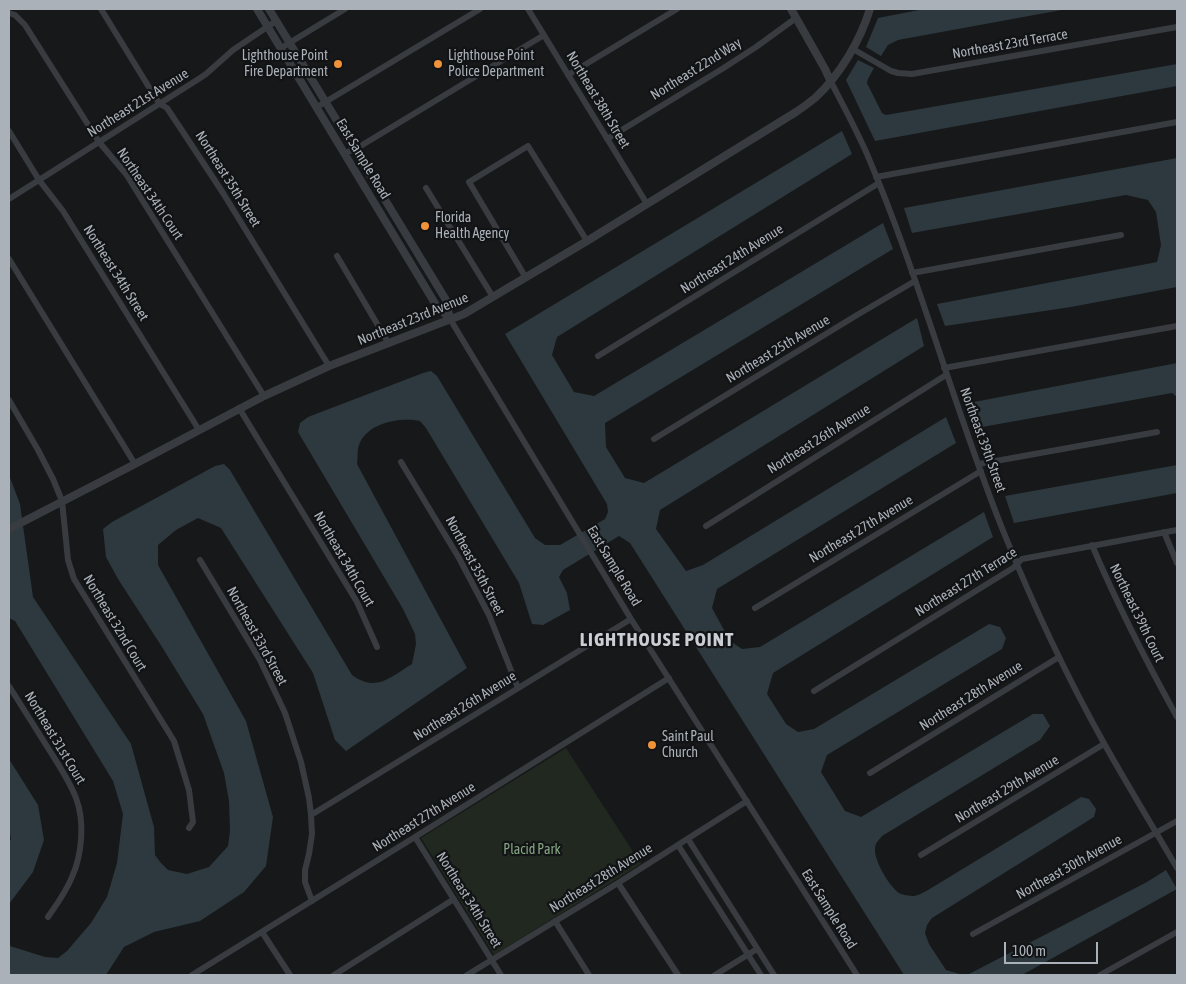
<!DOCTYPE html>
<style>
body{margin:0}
#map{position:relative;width:1186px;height:984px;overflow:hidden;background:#17181a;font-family:"Asap Condensed",sans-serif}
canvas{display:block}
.frame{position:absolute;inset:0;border:10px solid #aab1b9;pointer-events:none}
.scale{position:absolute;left:1004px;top:942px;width:94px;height:22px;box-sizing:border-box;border:2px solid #aab1b9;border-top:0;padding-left:6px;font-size:15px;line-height:18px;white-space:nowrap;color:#aab1b9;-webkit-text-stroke:4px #121315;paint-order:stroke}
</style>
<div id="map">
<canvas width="1186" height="984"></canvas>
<div class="frame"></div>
<div class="scale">100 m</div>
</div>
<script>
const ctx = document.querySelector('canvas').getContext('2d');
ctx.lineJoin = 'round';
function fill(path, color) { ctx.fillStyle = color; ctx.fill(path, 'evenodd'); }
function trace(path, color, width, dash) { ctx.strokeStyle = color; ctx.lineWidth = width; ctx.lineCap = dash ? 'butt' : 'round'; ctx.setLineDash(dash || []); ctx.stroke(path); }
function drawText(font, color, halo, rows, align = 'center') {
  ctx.font = font + ' "Asap Condensed",sans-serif'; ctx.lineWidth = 4.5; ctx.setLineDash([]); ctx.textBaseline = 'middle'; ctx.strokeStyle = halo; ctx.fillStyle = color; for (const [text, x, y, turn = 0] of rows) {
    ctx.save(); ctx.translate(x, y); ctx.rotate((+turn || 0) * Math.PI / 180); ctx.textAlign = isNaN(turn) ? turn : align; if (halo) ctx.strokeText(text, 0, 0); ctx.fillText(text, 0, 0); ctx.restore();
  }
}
const green = new Path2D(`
 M566,748l75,116 -147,91 -73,-117z`);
const water = new Path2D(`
 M924,9h143l-169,31 -10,5 -7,11 -15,-9 12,-29z
 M858,60l16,8 -6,11 -1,4 15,30 4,2 291,-51v22l-302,55 -29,-61z
 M842,131l10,23 -295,183 -5,18 22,37 20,4 289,-173 10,26 -288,174 1,24 19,31 19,5 273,-165 7,28 -264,164 -4,19 30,42 17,-6 243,-148 10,26 -239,146 -5,19 18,33 12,8 18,-2 224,-135 9,25 -220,136 -6,21 19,30 12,8 16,-3 175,-105 11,3 6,11 -4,11 -175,106 -6,17 24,39 16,6 172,-103h10l7,12 -10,14 -158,96c-3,4 -7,7 -7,13 -1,11 14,37 24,44 3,2 11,3 15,3 5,-1 10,-4 14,-6l153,-93 8,2 7,10 -2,8 -162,101 -5,7 -2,8 4,11 17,26 17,5h-59l-274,-432 -11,-7 -56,34 -4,7 8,16 3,17 -27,15 -11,-1 -13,-41 -93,-155 -6,-7c-21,-4 -53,2 -61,24 -2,5 -1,13 -2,19l110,204 -121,83 -11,-11 -22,-67 -92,-145 -23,-10 -22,12 -18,15v20l88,156 27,96 -7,49 -22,26 -44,29 -46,11 -30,15 -18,28h-97v-31l1,2 35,11 13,1 9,-7 24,-28 16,-26 10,-34 6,-49 -10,-33 -98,-160 -6,-3v-143l11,29 13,93 98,147 23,83 1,28 6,8 7,7 19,4 22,-7 19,-21 2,-15 -1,-30 -5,-28 -21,-59 -41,-67 -44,-68 -12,-22 -3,-28 9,-7 103,-56 9,-2 6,6 122,205c25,18 38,2 60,-11l4,-20 -1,-10 -12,-25 -105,-177 2,-9 8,-6 115,-44 8,-2 6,5 98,162 10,7h15l45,-26 3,-7 -1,-8 -102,-170z
 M1177,158v129l-106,20 -126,19 -8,-22 220,-42 4,-17 -5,-33 -8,-12 -22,-5 -214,38 -8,-25z
 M1177,363v34l-5,-4 -190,34 -8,-25z
 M1177,465v28l-163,30 -9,-27z
 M9,759l29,46 6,35 -11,32 -24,32v-61l2,-4 -2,-11z
 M1166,870l11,19 -155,86h-55l180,-93z`);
const minor = new Path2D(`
 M101,9l54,88 5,7 7,4 14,21 42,64 106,173
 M528,9l119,195
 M9,13l6,2 10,10 74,117 27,32 138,222
 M281,48l64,-39
 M853,49l38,22 7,2 14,1 265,-47
 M568,75l109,-66
 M830,80c13,25 26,49 37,74 53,124 87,255 137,379 29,72 63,144 101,212 23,41 48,82 72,123
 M317,107l163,-98
 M9,131l30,49 24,31 136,219
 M607,139l115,-70 34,-22 40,-29
 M344,153l10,-3 190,-115
 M876,177l301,-55
 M426,188l67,109
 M9,199l188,-119 9,-6 27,-24 43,-29
 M337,256l52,88
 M9,259l126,205
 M912,273l209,-38
 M526,278l-57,-96 59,-36 59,95
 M450,319l181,300 226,356
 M598,356l281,-173
 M944,368l233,-42
 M9,400l29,50 15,29 9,22 6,59 6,19 100,162 15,49 4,32 -4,6
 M239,408l118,194 20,45
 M654,439l203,-124 58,-34
 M401,462l58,96 30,57 29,73
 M979,464l178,-32
 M706,526l240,-151
 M1164,532l13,31
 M1092,545c25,59 54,116 85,172
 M200,560l60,100 25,53 16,49 8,36 2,17 1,19 -3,20 -4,16v12l7,19
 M755,608l226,-137
 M9,686c13,21 26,41 39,62 10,16 21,32 28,50 9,23 6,57 -4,79 -6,15 -15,27 -24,40
 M814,691l199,-123 9,-9 155,-29
 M870,773l189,-116
 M311,815l320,-196
 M415,837l86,138
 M688,839l86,136
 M678,845l83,130
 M921,855l183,-111
 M618,883l60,92
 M555,921l34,54
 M262,932l28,43
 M973,934l204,-113
 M192,975l223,-138 254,-159
 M334,975l120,-76
 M467,975l151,-92 129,-82
 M715,975l42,-26
 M1100,975l77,-43`);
const tertiary = new Path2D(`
 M257,9l179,296 14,14
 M269,9l177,291 4,19
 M791,9l34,60 5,11
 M9,529l126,-65 129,-68 65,-30 135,-52 123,-73 209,-129c6,-4 13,-9 19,-14 25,-23 45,-57 55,-89`);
const markers = [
 [338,64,5,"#f09239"],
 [438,64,5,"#f09239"],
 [425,226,5,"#f09239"],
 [652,745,5,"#f09239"]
];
const streetNames = [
 ["Northeast 23rd Terrace",1010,44,-10],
 ["Northeast 22nd Way",696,69,-32],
 ["Northeast 38th Street",598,100,59],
 ["Northeast 21st Avenue",138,103,-32],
 ["East Sample Road",363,159,59],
 ["Northeast 35th Street",228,179,58],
 ["Northeast 34th Court",150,194,56],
 ["Northeast 24th Avenue",732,259,-32],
 ["Northeast 34th Street",116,273,58],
 ["Northeast 23rd Avenue",413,319,-22],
 ["Northeast 25th Avenue",778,349,-31],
 ["Northeast 26th Avenue",819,439,-32],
 ["Northeast 39th Street",983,440,70],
 ["Northeast 27th Avenue",861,529,-31],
 ["Northeast 34th Court",344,559,60],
 ["Northeast 35th Street",475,566,62],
 ["East Sample Road",614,566,59],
 ["Northeast 27th Terrace",966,582,-32],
 ["Northeast 39th Court",1137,613,64],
 ["Northeast 32nd Court",115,623,59],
 ["Northeast 33rd Street",257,636,61],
 ["Northeast 28th Avenue",971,696,-32],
 ["Northeast 26th Avenue",465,706,-32],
 ["Northeast 31st Court",55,738,59],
 ["Northeast 29th Avenue",1007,789,-31],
 ["Northeast 27th Avenue",424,817,-32],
 ["Northeast 30th Avenue",1069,867,-29],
 ["Northeast 28th Avenue",601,878,-32],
 ["Northeast 34th Street",469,900,58],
 ["East Sample Road",829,909,58]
];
const poiNames = [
 ["Lighthouse Point",328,56,"right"],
 ["Fire Department",328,72,"right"],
 ["Lighthouse Point",448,56],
 ["Police Department",448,72],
 ["Florida",435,218],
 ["Health Agency",435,234],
 ["Saint Paul",662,737],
 ["Church",662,753]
];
const parkNames = [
 ["Placid Park",532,850]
];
const districtNames = [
 ["LIGHTHOUSE POINT",657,640]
];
fill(green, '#20281f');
fill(water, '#2d393e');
trace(minor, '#383b3f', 6);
trace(tertiary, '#383b3f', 8);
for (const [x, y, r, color] of markers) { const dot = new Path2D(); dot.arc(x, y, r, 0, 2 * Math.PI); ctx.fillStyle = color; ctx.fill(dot); trace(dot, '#121315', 2); }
drawText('14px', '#aab1b9', '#121315', streetNames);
drawText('14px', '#aab1b9', '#121315', poiNames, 'left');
drawText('14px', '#85a481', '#121315', parkNames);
ctx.letterSpacing = '1px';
drawText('bold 19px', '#cbcfd5', '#121315', districtNames);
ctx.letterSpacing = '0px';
</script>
